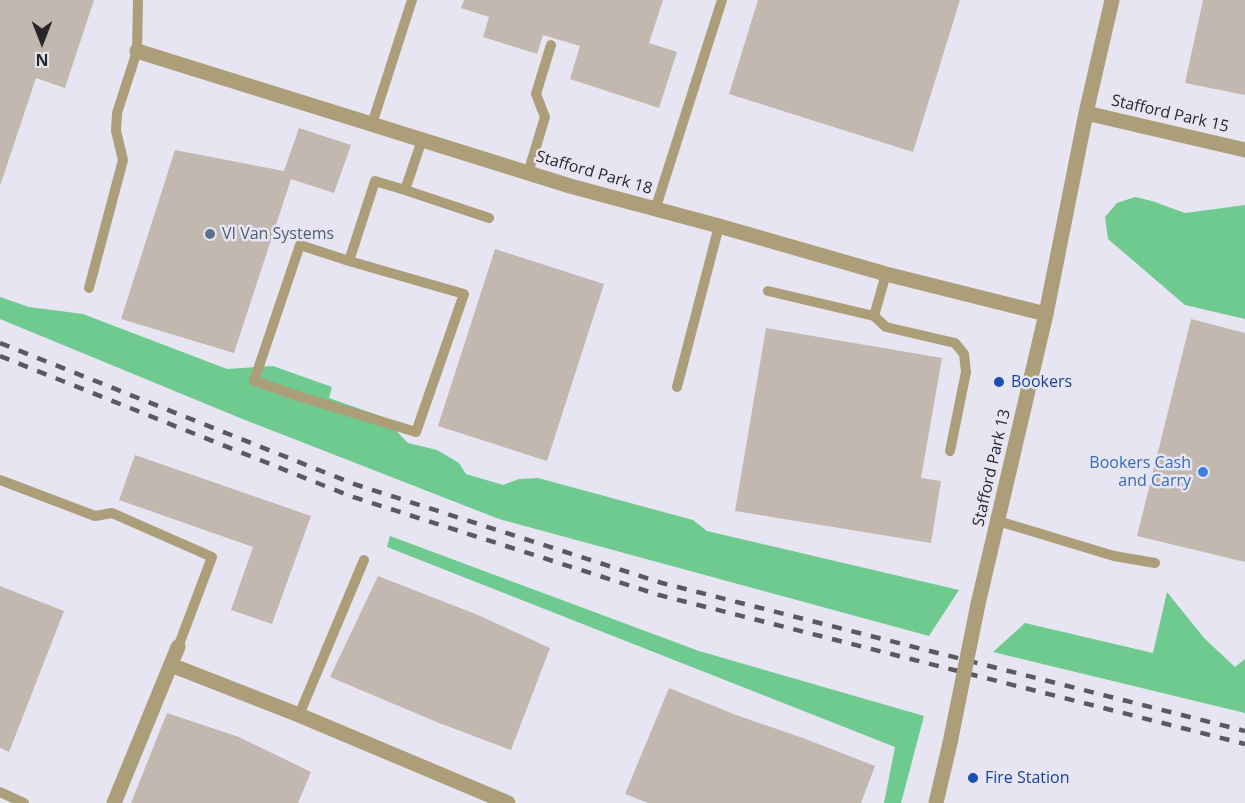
<!DOCTYPE html>
<style>
body{margin:0}
#map{position:relative;width:1245px;height:803px;overflow:hidden;background:#e7e5f2;font-family:"Open Sans",sans-serif}
canvas{display:block}
.north{position:absolute;left:12px;top:12px;width:60px;height:60px;-webkit-text-stroke:4px #e7e5f2;paint-order:stroke;rotate:180deg;font-size:16px;font-weight:700;line-height:24px;text-align:center;color:#28272c}
.north::after{content:'';display:block;margin:auto;width:21px;height:27px;background:#28272c;clip-path:polygon(50% 0,100% 100%,50% 72%,0 100%)}
</style>
<div id="map">
<canvas width="1245" height="803"></canvas>
<div class="north">N</div>
</div>
<script>
const ctx = document.querySelector('canvas').getContext('2d');
ctx.lineJoin = 'round';
function fill(path, color) { ctx.fillStyle = color; ctx.fill(path, 'evenodd'); }
function trace(path, color, width, dash) { ctx.strokeStyle = color; ctx.lineWidth = width; ctx.lineCap = dash ? 'butt' : 'round'; ctx.setLineDash(dash || []); ctx.stroke(path); }
function drawText(font, color, halo, rows, align = 'center') {
  ctx.font = font + ' "Open Sans",sans-serif'; ctx.lineWidth = 5; ctx.setLineDash([]); ctx.textBaseline = 'middle'; ctx.strokeStyle = halo; ctx.fillStyle = color; for (const [text, x, y, turn = 0] of rows) {
    ctx.save(); ctx.translate(x, y); ctx.rotate((+turn || 0) * Math.PI / 180); ctx.textAlign = isNaN(turn) ? turn : align; if (halo) ctx.strokeText(text, 0, 0); ctx.fillText(text, 0, 0); ctx.restore();
  }
}
const forest = new Path2D(`
 M1135,197l17,4 33,12 60,-8v114l-60,-14 -77,-66 -3,-22 12,-14z
 M0,297l29,10 54,7 144,55 46,-3 59,21 -3,11 54,19 25,26 29,7 22,13 7,11 37,11 16,-6 19,-1 155,42 14,11 252,59 -30,46 -430,-117 -259,-101 -240,-99z
 M390,536l309,115 225,65 -23,87h-17l11,-56 -508,-200z
 M1167,592l37,46 31,29 10,-8v54l-252,-61 32,-29 128,30z`);
const building = new Path2D(`
 M0,0h94l-29,88 -29,-10 -36,108z
 M464,0h199l-14,43 28,9 -18,56 -89,-29 10,-33 -37,-11 -6,19 -54,-17 6,-20 -28,-9z
 M758,0h202l-47,152 -184,-58z
 M1203,0h42v95l-60,-12z
 M299,128l52,17 -17,48 -43,-14 -57,174 -113,-34 54,-169 109,21z
 M495,249l109,35 -57,177 -109,-35z
 M1191,319l54,14v229l-108,-26z
 M766,328l176,30 -21,120 20,3 -10,62 -196,-32z
 M135,455l176,61 -39,108 -41,-14 22,-63 -134,-47z
 M378,576l100,39 72,33 -39,102 -72,-27 -109,-46z
 M0,586l64,25 -55,141 -9,-4z
 M669,688l67,27 67,23 72,28 -14,37h-213l-23,-9z
 M167,713l72,24 72,35 -13,31h-167z`);
const service = new Path2D(`
 M372,124l40,-124
 M528,173l17,-56 -9,-23 15,-49
 M405,190l84,28
 M655,210l67,-210
 M300,245l49,16 115,33 -48,138 -115,-35 -47,-16z
 M349,261l26,-80 30,9 17,-50
 M886,274l-12,42 12,11 69,16 9,11 2,18 -16,79
 M89,288l34,-128 -7,-29 1,-18 20,-62 1,-51
 M768,291l106,25
 M677,387l42,-161
 M0,480l95,36 17,-3 100,44 -34,90
 M998,521l116,35 41,7
 M299,715l65,-155
 M0,792l24,11`);
const minor = new Path2D(`
 M137,51l433,135 149,40 167,48 160,40
 M1086,113l159,37
 M978,604l68,-290 40,-201 26,-113
 M171,665l128,50 209,88
 M114,803l64,-156
 M936,803l14,-60`);
const rail = new Path2D(`
 M0,343l354,141 308,99 583,148
 M0,356l350,140 309,99 586,149`);
const minorBridge = new Path2D(`
 M950,743l28,-139`);
const markers = [
 [210,234,6,"#5c6f8a"],
 [999,382,6,"#1a4fb4"],
 [1203,472,6,"#3f7fe0"],
 [973,778,6,"#1a4fb4"]
];
const streetNames = [
 ["Stafford Park 15",1170,114,13],
 ["Stafford Park 18",594,173,16],
 ["Stafford Park 13",992,468,-77]
];
const serviceNames = [
 ["VI Van Systems",222,234]
];
const transitNames = [
 ["Bookers",1011,382],
 ["Fire Station",985,778]
];
const shopNames = [
 ["Bookers Cash",1191,463],
 ["and Carry",1191,481]
];
fill(forest, '#6fca90');
fill(building, '#c2b8af');
trace(service, '#ac9e78', 10);
trace(minor, '#ac9e78', 15);
trace(rail, '#5a5960', 4.5, [10, 10]);
trace(minorBridge, '#ac9e78', 15);
for (const [x, y, r, color] of markers) { const dot = new Path2D(); dot.arc(x, y, r, 0, 2 * Math.PI); ctx.fillStyle = color; ctx.fill(dot); trace(dot, '#e7e5f2', 2); }
drawText('16px', '#28272c', '#e7e5f2', streetNames);
drawText('16px', '#4e5e75', '#e7e5f2', serviceNames, 'left');
drawText('16px', '#164399', '#e7e5f2', transitNames, 'left');
drawText('16px', '#366cbe', '#e7e5f2', shopNames, 'right');
</script>
